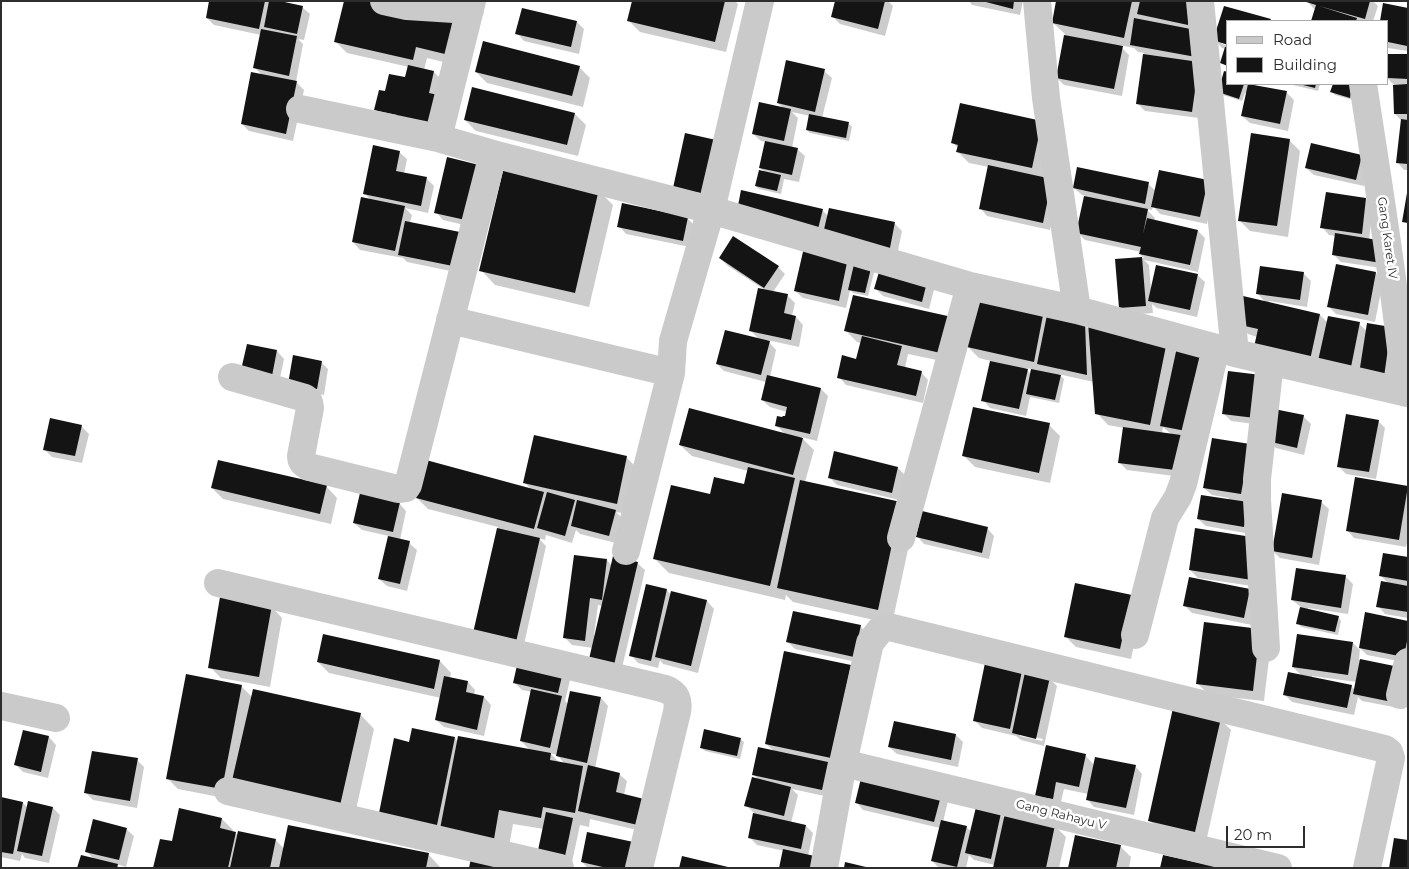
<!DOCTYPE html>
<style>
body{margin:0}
#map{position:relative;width:1409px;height:869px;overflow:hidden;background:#fff;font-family:Montserrat,sans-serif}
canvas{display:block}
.frame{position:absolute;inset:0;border:2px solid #2d2d2d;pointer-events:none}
.legend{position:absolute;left:1226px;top:20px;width:162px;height:65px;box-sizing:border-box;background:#fff;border:1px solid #ababab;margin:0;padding:6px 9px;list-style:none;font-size:15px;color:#2d2d2d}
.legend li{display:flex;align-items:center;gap:10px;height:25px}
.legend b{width:25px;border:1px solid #ababab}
.scale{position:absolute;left:1226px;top:826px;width:79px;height:22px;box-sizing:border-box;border:2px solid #2d2d2d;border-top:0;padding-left:6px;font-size:15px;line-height:18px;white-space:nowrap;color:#2d2d2d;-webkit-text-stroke:4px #fff;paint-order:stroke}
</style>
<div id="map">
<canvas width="1409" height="869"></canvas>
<div class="frame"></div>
<ul class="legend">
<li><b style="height:6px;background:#cacaca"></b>Road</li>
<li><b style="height:14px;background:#141414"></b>Building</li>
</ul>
<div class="scale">20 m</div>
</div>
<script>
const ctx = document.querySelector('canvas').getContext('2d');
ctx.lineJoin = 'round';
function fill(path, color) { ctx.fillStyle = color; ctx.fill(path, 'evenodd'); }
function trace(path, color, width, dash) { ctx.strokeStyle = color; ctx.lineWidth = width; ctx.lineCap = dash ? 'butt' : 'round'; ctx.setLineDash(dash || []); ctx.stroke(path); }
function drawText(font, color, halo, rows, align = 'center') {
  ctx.font = font + ' Montserrat,sans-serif'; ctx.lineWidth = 5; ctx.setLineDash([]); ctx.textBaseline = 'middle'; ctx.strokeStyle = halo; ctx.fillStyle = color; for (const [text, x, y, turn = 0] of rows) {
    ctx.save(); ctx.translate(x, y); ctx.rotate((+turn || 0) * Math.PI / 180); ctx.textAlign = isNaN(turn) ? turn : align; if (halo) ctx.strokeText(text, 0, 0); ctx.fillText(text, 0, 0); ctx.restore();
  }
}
const shadow = new Path2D(`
 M211,1h63l28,6 8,7 -6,26 -6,-1 5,5 -7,38 8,8 -11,51 -44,-10 -7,-7 21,-48 -8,-8 6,-33 -47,-10 -7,-7z
 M423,1l37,65 -33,-8 -3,12 10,2 7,7 -3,54 -55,-16 -8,-8 11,-16 20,-14 3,-12 -62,-14 -11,-11z
 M633,1h102l3,3 -12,48 -86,-20 -11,-11z
 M837,1h51l5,5 -8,30 -45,-12 -7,-7z
 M969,1h54l-3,14 -48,-10z
 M1057,1h138l4,117 -54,-7 -8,-8 7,-50 -6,-1 -4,-4 -15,-3 10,10 -7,41 -58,-11 -7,-7 8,-44 -12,-11z
 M1307,1h66l5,5 -5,15h-60l3,-11 -2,-1z
 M1384,4l24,5v42l-20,-3v-27h-7z
 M1224,7l47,14h-43l-6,21v2l6,2v21l-6,-4 4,-14 -4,-1 -7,-8z
 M577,22l7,7 -5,25 -55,-13 -7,-8z
 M1388,55l20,1v114h-4l-7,-8 5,-41 -7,-7 -1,-29 -6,-6z
 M579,67l11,11 -7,29 -96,-24 -11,-11z
 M824,71l8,7 -10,40 26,5 4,4 -3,14 -39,-8 -3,-3 3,-14 -18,-4 6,6 -6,30 5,1 8,7 -6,26 -15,-3 -3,15 -22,-5 -3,-3 10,-13 -6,-5 6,-26 -5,-1 -8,-7 31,-25 -6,-6z
 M1228,84h20l39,9 7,7 -6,31 -38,-8 -8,-7 5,-23h-2l-3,8 -19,-6 -3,-3z
 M1292,84h28l-2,7 -25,-6z
 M1334,84h24l-5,16 -18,-5 -3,-3z
 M575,114l11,11 -8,31 -102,-25 -11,-11z
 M1053,133l-10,46 16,9 -9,42 -63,-14 -7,-8 9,-41 -20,-4 -11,-11 1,-3 -6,-6z
 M1289,140l11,11 -12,86 -38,-6 -11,-11z
 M399,152l8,7 -3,15 22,4 8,8 -6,27 -23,-5 7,7 -2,8 55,51 -58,-12 -4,-4 -43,-8 -7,-8 19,-41 -8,-8z
 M1361,156l8,7 -5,23 -50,-11 -8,-7z
 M448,159l29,69 -34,-8 -7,-8z
 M1148,184l8,7 59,-2 -8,35 -47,-10 -7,-8 -1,4 -6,-1 9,9 -1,3 44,10 7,7 -7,34 -54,-12 5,5 2,25 46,-15 8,7 -8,35 -40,-9 -5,-4 1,9 -25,2 -7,-8 -4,-47 27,-2 -4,-4 1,-2 -56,-12 -7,-7 8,-37 -4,-1 -8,-7z
 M598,190l15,15 -24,102 -94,-22 -14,-15z
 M1327,193l39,6 7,8 -4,33 19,29 -47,-7 -7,-7 2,-19 -7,-1 -7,-8z
 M830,209l65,15 7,7 -6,29 -150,-42 76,-8 6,6z
 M687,218l8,8 -5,21 -64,-13 -7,-8z
 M805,244l70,25 -7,27 -15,-3 -3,-3 -4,18 -43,-10 -8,-7z
 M720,258l58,9 7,7 -12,18 14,3 8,8 -3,13 4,1 7,8 -4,22 -32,-7 9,10 -6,27 51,12 7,7 -11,45 -16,-4 13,13 -9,32 110,35 -23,107 -99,-22 -7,-7 -1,5 -116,-27 -14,-14 56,-64 34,-9 3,-15 -56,-15 -12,-11 105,-11 -9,-9 10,-7 1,-6 -17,-5 -8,-7 4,-18 -42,-11 -7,-7 43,-24 -9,-9 14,-41 -37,-24z
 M1303,273l8,8 -4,26 -38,-6v2l51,12 8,8 31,1 8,7 24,-2v55l-33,-10 -101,-37 -9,-3 -11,-11 29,-20 -9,-10z
 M1376,273l7,8 -8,41 -39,-8 -7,-7z
 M935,286l-6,23 -46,-13 -7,-7z
 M978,298l106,27 6,5 77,12 10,11 13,125 -63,-8 -7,-7 4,-35 -16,-3 -11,-12 -3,-31 -36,-8 6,5 -5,24 -29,-6 -4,19 -36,-8 -7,-8 8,-39 -12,-3 -11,-11zM1025,368l7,1 -1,5zM1163,427l9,8 -10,-1z
 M952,318l4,46 -48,-10 -3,14 16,4 7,8 -5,23 -77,-18 -7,-8 18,-17 4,-17 -4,-1 -11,-11z
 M277,351l7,8 -5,24 -36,-14z
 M321,362l7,7 -4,26 -27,-4z
 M1229,372l33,53 -31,-4 -8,-8z
 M1303,416l8,8 -7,31 -28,-7 -8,-7z
 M1378,421l7,7 -9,51 -30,-5 -8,-8z
 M1049,425l11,11 -10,47 -75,-16 -11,-11z
 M81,426l8,8 -7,29 -30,-6 -8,-8z
 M1249,445l2,89 -45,-8 -8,-7 30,-19 1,-2 -17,-3 -8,-7z
 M627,458l11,11 -10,45 -12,-2 6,6 -6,25 -36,-9 -4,-4 -4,13 -26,-8 -1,5 -7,-2 8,8 -23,103 -49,-17 24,-105 -70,-18 -11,-11 115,-8 -8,-8z
 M898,468l7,7 -6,25 -62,-15 -8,-8z
 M326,486l11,12 -6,26 -108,-25 -11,-11z
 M1408,487v52l-2,8 -52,-9 -7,-8z
 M1321,502l8,7 -10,56 -39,-7 -7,-7z
 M399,503l7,8 -6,29 9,3 8,7 -10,41 -20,-5 -8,-7 10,-43 -27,-6 -8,-7z
 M987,528l7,8 -5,23 -65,-15 -7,-8z
 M1196,529l63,58 -61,-9 -8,-8z
 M1408,558v60l-23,-4 -7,-8 11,-22 -8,-8z
 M607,560l5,6 25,-3 8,7 -24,102 -28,-24 -21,-3 -8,-8zM598,605l5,1 -8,30 -1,-1z
 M1345,576l8,8 -5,30 -40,-6v2l30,7 3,4 -3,14 -37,-8 -3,-4 3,-16 -9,-7z
 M667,590l4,5 1,-2 35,8 7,8 -16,64 -35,-9 -3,-4 -2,8 -20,-5 -7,-8z
 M1250,590l2,35 -60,-12 -7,-7z
 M271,606l11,12 -12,69 -49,-9 -11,-11z
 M1142,607l-11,52 -55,-12 -11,-11z
 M1366,614l42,8v41l-41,-8 -7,-7 -1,12 44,9 5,22 -4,18 -42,-8 -4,-4 -4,18 -62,-13 -8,-8 18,-18 -9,-9 60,-24 7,7zM1312,676l45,6 -2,8 -4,-4 -39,-8z
 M860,626l8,8 -7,29 -66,-14 -8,-8z
 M324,635l116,26 11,12 -1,5 18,4 7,8 -1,5 10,2 7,8 -7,31 -40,-9 -8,-7 5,-22 -112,-25 -11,-11z
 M1271,642l-7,59 -55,-6 -11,-11z
 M519,663l51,17 -5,21 3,3 33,-6 7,8 -13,62 24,6 8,7 -3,14 26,38 -60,-14 -1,8 -9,-2 -9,42 -27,-38 -31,-5 -6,34 -117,-29 20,-86 45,-5 3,4 72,8 -9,-9 11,-49 -10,-2 -8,-8zM550,753l7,2 8,9 -6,-2z
 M850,667l-21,130 -37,-8 6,6 -7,28 15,3 7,7 -5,23 -51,-11 -8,-8 5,-24 -8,-8 13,-25 -5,-5 20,-24 -8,-7z
 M1021,672l5,4 23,2 8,8 -13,60 -23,-6 -5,-4 -34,-8 -7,-7zM1020,734l23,5 -1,2 -22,-5z
 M241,686l11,11 108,17 14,15 -21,94 -175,-34 -11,-11z
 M1220,719l11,11 -25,112 -45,-10 -11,-11z
 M24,731l25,6 7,8 -8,33 -25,-6 -8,-8z
 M956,735l7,7 -5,25 -61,-13 -8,-7z
 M740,739l4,3 -4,17 -35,-8 -4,-3z
 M1085,755l9,10 41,1 7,8 -8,41 -40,-8 -7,-8 1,-5 -24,-5 -4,17 -23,-11z
 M137,760l7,7 -7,41 -44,-8 -7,-7z
 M863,775l85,26 -5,21 23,5 6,5 28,-18 5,4 50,8 11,11 -7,31h-65l1,-3 -21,-5 -5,-5 -3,13h-27l-7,-7 8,-33 -77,-18 -7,-8z
 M1,799l22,4 5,5h25l7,7 -11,48 -24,-5 -3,-4 -2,7 -19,-4z
 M222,819l11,11 -1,2 6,3 1,-2 37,7 8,9 144,5 13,14h-287l19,-25z
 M126,829l8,7 -8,31 -10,-3 4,4h-41l16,-8 -9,-9z
 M1120,846l11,11 -2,11h-60z
 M582,862l59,6h-53z`);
const building = new Path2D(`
 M209,1h56l-6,28 -53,-11z
 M269,1h11l23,5 -6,28 -33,-7z
 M344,1h27l86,20 -8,34 -33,-8 -3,13 -79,-18z
 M632,1h93l-10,41 -88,-21z
 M835,1h50l-7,28 -47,-12z
 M982,1h32l-1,8z
 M1056,1h76l-8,37 -72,-15z
 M1140,1h52l-4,24 -51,-11z
 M1303,1h67l-5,18 -46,-13 38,12 -1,3h-45l5,-16z
 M1383,3l25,5 -1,38 -19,-4v-21h-8z
 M1224,6l47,13 -1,2h-42v24l-15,-5z
 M522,8l55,13 -6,26 -56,-13z
 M1134,18l67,13 -5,26 -66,-12z
 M261,29l36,7 -8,40 -36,-8z
 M1064,35l59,11 -9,43 -58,-11z
 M483,41l97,25 -8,30 -97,-24z
 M1225,47h3v19l-8,-3z
 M1143,54l56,8 -7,50 -56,-8z
 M1388,54h20v25l-20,-1z
 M786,60l39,9 -10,43 -38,-9z
 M408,65l26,6 -5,22 9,2 -7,31 -35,-7 1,-4 -23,-5 5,-20 6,1 4,-17 16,3z
 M1224,71l4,1v12h16l-5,15 -21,-7z
 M251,72l46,9 -11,53 -45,-10z
 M1248,84l39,7 -7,33 -39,-8z
 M1299,84h17l-1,4z
 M1333,84h20l-3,14 -20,-6z
 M1408,84v30h-14l-1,-29z
 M472,87l103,26 -8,32 -103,-25z
 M759,102l32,7 -7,32 -32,-7z
 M960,103l82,18 -10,47 -76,-16 2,-7 -7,-2z
 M809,114l40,8 -3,16 -40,-8z
 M1401,119l7,1v44l-12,-1z
 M685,133l31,7 -11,54 -32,-6z
 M1251,133l39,6 -13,87 -39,-5z
 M765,141l33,7 -6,27 -33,-7z
 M1311,143l51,12 -6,25 -51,-12z
 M373,145l27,6 -4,20 31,6 -6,29 -58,-12z
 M447,157l36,9 -13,55 -36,-8z
 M988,165l64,14 -9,44 -64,-14z
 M504,167l95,22 -24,104 -96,-22z
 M1077,167l72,15 -4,22 -72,-16z
 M759,170l22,5 -4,16 -22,-5z
 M1159,170l49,10 -8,37 -49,-10z
 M741,190l82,19 -5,20 -81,-18z
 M1326,192l40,6 -4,36 -42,-6z
 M1407,193h1v30l-6,-1z
 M1084,196l64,13 -5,25 4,-16 51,12 -8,35 -51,-11 2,-7 -65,-14z
 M361,197l44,9 -10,45 -43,-9z
 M622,203l66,14 -5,24 -66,-14z
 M829,208l66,14 -6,31 -67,-15z
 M405,221l60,12 -7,34 -60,-12z
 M1335,233l49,8 -3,22 -49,-8z
 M733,236l46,30 -15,22 -45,-30z
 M805,243l44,10 -10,48 -45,-10z
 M1142,257l4,49 -27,2 -4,-49z
 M855,260l17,4 -7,29 -17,-3z
 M1336,264l40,8 -8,43 -41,-8z
 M881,265l47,13 -6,24 -48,-13z
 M1156,265l42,9 -8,36 -42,-9z
 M1260,266l44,6 -4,28 -44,-6z
 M758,288l30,6 -4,19 12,3 -5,24 -42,-9z
 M853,295l99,22 -7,37 -101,-23z
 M977,296l67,14 -10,52 -67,-15z
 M1243,296l77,18 -10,46 -56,-13 4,-18 -22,-5z
 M1047,315l38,8 2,52 -50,-11z
 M1328,316l32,6 -9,45 -33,-6z
 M1088,323l79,18 -17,84 -55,-11z
 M1367,323l24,4 -7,50 -25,-3z
 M725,330l45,11 -9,34 -45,-11z
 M862,336l40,10 -5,19 25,6 -6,25 -79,-18 5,-23 14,4z
 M247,344l30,6 -5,26 -31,-6z
 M1177,347l31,7 -17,78 -31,-6z
 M293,355l29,6 -5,28 -29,-5z
 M990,361l38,8 -9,40 -38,-8z
 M1031,369l30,6 -6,25 -29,-6z
 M1228,371l33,4 -6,43 -33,-4z
 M767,375l54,13 -11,46 -35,-8 2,-10 5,1 1,-1h2l2,-9 -26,-7z
 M973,407l77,16 -11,50 -77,-17z
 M689,408l114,30 -10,37 -114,-30z
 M1274,409l30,6 -7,33 -30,-7z
 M1346,414l33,6 -10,52 -32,-5z
 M50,418l32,7 -7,31 -32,-6z
 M1123,427l65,9 -5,35 -65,-8z
 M534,435l93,21 -10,48 -94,-21z
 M1212,438l38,6 -9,50 -38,-6z
 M834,451l64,16 -6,26 -64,-15z
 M218,460l109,25 -7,29 -109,-26z
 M426,460l118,32 -10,37 -118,-31z
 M748,467l47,11 -25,108 -117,-27 18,-74 39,9 4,-17 30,7z
 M1355,477l53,9 -9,54 -53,-9z
 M800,480l101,22 -23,108 -101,-22z
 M547,492l28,8 -10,36 -28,-8z
 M360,493l40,9 -7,30 -40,-9z
 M1282,493l40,7 -10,58 -40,-7z
 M1201,495l47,7 -4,25 -47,-8z
 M577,500l39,10 -7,26 -38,-10z
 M922,511l66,16 -6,26 -66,-16z
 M497,528l43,10 -24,104 -43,-9z
 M1195,528l63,10 -6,42 -63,-10z
 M388,536l22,5 -10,43 -22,-5z
 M1383,553l25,4v24l-29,-5z
 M574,555l33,4 -5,41 -12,-2 -5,43 -22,-3z
 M613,556l25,6 -24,103 -25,-6z
 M1296,568l50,7 -5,33 -50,-8z
 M1189,577l61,12 -6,29 -61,-12z
 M1381,581l27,5v26l-32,-5z
 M1075,583l57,12 -12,54 -56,-12z
 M646,584l21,5 -16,72 -22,-5z
 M671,591l36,9 -16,66 -36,-9z
 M220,597l52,8 -13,72 -51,-9z
 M1300,607l39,9 -4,16 -39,-8z
 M793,611l68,14 -7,32 -68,-15z
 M1365,612l43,9v15l-4,21 -45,-9z
 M1204,622l56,7 -7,62 -57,-7z
 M323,634l117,26 -6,29 -117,-27z
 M1297,634l56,8 -5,33 -56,-8z
 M784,651l67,14 -20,93 -66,-14z
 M1360,659l44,9 -7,35 -44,-9z
 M518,661l45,11 -5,21 -45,-10z
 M985,663l37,8 -12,58 -37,-8z
 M1025,672l25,5 -14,62 -24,-6z
 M1288,672l64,13 -5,23 -64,-13z
 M186,674l56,11 -20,104 -56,-10z
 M444,676l24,5 -2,11 18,4 -7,34 -42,-10z
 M253,689l108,24 -22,97 -108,-25z
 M531,689l31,7 -12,52 -30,-7z
 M570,691l31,6 -14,66 -31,-7z
 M1173,708l48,10 -26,114 -47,-11z
 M894,721l62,13 -5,26 -63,-13z
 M412,728l43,9 -19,93 -58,-12 16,-80 15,4z
 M704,729l37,9 -4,18 -37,-8z
 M23,730l26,6 -8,36 -27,-7z
 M458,736l93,17 -1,7 33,6 -8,47 -32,-6 -2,11 -42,-8 -6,35 -54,-11z
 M1046,745l40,9 -7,33 -23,-5 -3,17 -18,-3z
 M758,747l70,15 -6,28 -70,-15z
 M92,751l46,7 -8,43 -46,-8z
 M1095,757l41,8 -10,43 -40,-8z
 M588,765l32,8 -4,19 32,8 -6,26 -64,-15z
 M862,774l80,18 -8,30 -79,-19z
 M752,777l39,10 -7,29 -40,-10z
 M1,797l22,5 -10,52 -12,-2z
 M28,801l25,6 -11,49 -25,-5z
 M976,807l25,6 -10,46 -26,-6z
 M179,808l43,10 -2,10 16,4 -8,36h-75l7,-29 12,2z
 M546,812l27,6 -9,43 -27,-6z
 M753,813l53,12 -5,24 -53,-11z
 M1005,813l50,12 -9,43h-53z
 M93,819l34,9 -8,32 -34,-8z
 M941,820l26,6 -10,41 -26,-6z
 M288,825l141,28 -3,15h-147z
 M238,831l38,8 -6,29h-40z
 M587,832l51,11 -5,25h-26l-26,-6z
 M1075,835l46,10 -5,23h-48z
 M1394,838l14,2v28h-19z
 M783,849l36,8 -3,11h-37z
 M81,855l37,9 -1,4h-40z
 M1163,855l55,12v1h-58z
 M682,856l46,11v1h-49z
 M471,858l40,10h-42z
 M845,862l21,5v1h-22z`);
const minor = new Path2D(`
 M384,1l23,5 63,4
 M1037,1l9,97 31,212
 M1200,1l35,352
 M1363,84c16,103 32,205 43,309
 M300,109l138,29 55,16 218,56 259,76 107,24 158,43 173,40
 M438,138l34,-137
 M450,320l221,53
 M232,377l73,21 4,4 1,6 -9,48c0,6 3,8 8,11l89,22 8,-1 2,-3 85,-331
 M901,538l69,-252
 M626,551l45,-178 2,-32 38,-131 49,-209
 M218,583l431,102c17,4 32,5 28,27l-38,156
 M1135,635l30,-117 13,-21 5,-13 33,-136
 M1266,648l-9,-148v-21l13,-117
 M1400,695l8,-33
 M1,706l55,12
 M843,763l435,105
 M228,791l332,77
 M824,868l19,-105 27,-120 11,-14 8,-2 496,122 4,3 2,6 -24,110`);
const streetNames = [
 ["Gang Karet IV",1387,238,82],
 ["Gang Rahayu V",1061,815,14]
];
fill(shadow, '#0003');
fill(building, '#141414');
trace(minor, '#cacaca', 28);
drawText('12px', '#2d2d2d', '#fff', streetNames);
</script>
